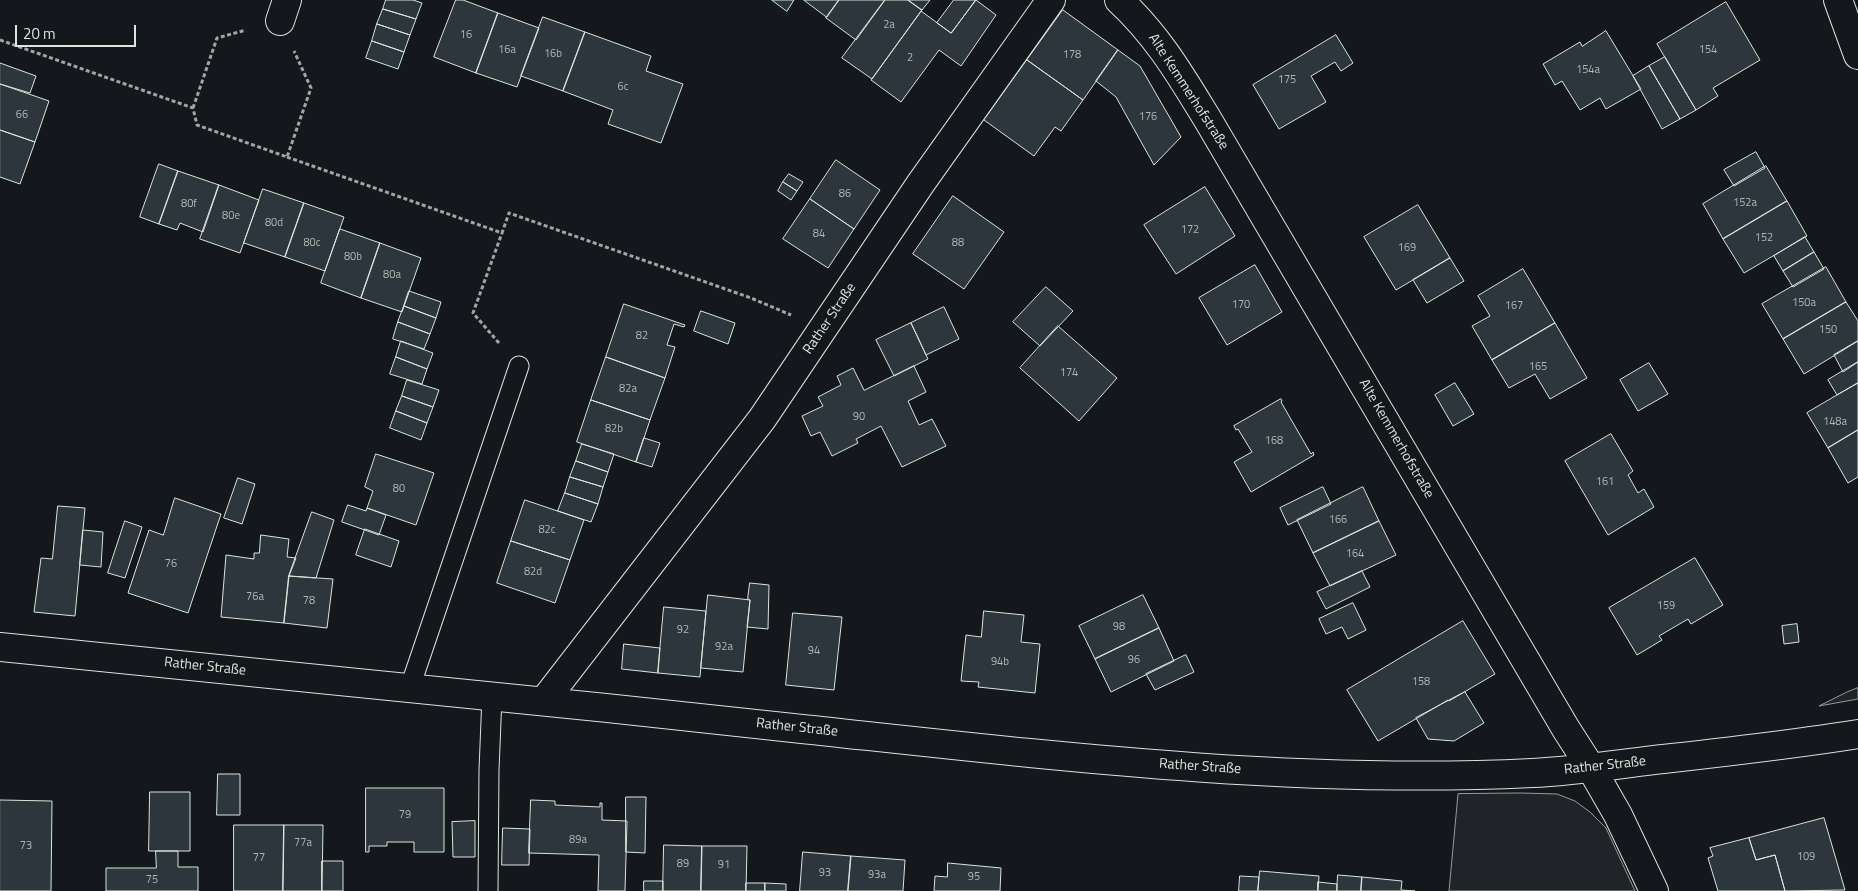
<!DOCTYPE html>
<meta charset="utf-8">
<style>
body{margin:0}
#map{position:relative;width:1858px;height:891px;overflow:hidden;background:#14181c;font-family:"Titillium Web",sans-serif}
canvas{display:block}
.scale{position:absolute;left:15px;top:25px;width:121px;height:22px;box-sizing:border-box;border:2px solid #d8e6dc;border-top:0;padding-left:6px;font-size:15px;line-height:18px;white-space:nowrap;color:#d8e6dc;-webkit-text-stroke:4px #14181c;paint-order:stroke}
</style>
<div id="map">
<canvas width="1858" height="891"></canvas>
<div class="scale">20 m</div>
</div>
<script>
const ctx = document.querySelector('canvas').getContext('2d');
ctx.lineJoin = 'round';
function fill(path, color) { ctx.fillStyle = color; ctx.fill(path, 'evenodd'); }
function trace(path, color, width, dash) { ctx.strokeStyle = color; ctx.lineWidth = width; ctx.lineCap = dash ? 'butt' : 'round'; ctx.setLineDash(dash || []); ctx.stroke(path); }
function drawText(font, color, halo, rows, align = 'center') {
  ctx.font = font + ' "Titillium Web",sans-serif'; ctx.lineWidth = 4; ctx.setLineDash([]); ctx.textBaseline = 'middle'; ctx.strokeStyle = halo; ctx.fillStyle = color; for (const [text, x, y, turn = 0] of rows) {
    ctx.save(); ctx.translate(x, y); ctx.rotate((+turn || 0) * Math.PI / 180); ctx.textAlign = isNaN(turn) ? turn : align; if (halo) ctx.strokeText(text, 0, 0); ctx.fillText(text, 0, 0); ctx.restore();
  }
}
const green = new Path2D(`
 M1858,688v11l-39,7 28,-14z
 M1521,793l36,1 18,7 15,11 16,16 29,63h-186l9,-97z`);
const building = new Path2D(`
 M386,0h27l9,3 -6,16 -33,-10z
 M456,0h7l35,13 -22,60 -42,-16z
 M772,0h22l-7,11z
 M804,0h35l-12,17z
 M839,0h46l-29,40 -30,-22z
 M885,0h23l14,10 -50,69 -30,-21z
 M908,0h22l-8,10z
 M954,0h22l-25,33 -14,-10z
 M976,0l20,15 -35,51 -22,-16 -38,52 -30,-22 50,-69 30,22z
 M1726,2l34,58 -47,28 5,8 -22,14 -39,-66z
 M383,9l33,10 -6,16 -33,-11z
 M1063,10l55,40 -35,50 -56,-40z
 M498,13l41,15 -22,59 -41,-14z
 M543,17l42,15 -22,59 -42,-15z
 M377,24l33,11 -6,17 -32,-11z
 M1606,31l35,58 -35,20 -6,-11 -20,12 -18,-29 -7,4 -12,-21 37,-22 2,4z
 M585,32l66,24 -5,15 37,13 -22,59 -53,-19 5,-14 -50,-19z
 M1336,35l17,28 -12,8 -6,-9 -24,14 15,26 -47,27 -26,-44z
 M372,41l32,11 -6,17 -32,-11z
 M1118,50l22,16 41,71 -27,28 -38,-68 -20,-16z
 M1665,57l31,53 -16,9 -31,-53z
 M1027,60l56,40 -22,31 -6,-4 -21,29 -50,-36z
 M0,63l36,13 -6,17 -30,-9z
 M1649,66l31,53 -18,10 -29,-53z
 M0,84l49,17 -14,41 -35,-12z
 M0,130l35,12 -15,42 -20,-7z
 M1756,152l9,16 -31,18 -10,-16z
 M836,160l44,30 -26,39 -44,-30z
 M159,164l19,7 -19,53 -19,-7z
 M1766,166l21,35 -64,38 -20,-35z
 M178,171l41,14 -16,47 -23,-9 -3,7 -18,-6z
 M789,174l14,8 -6,9 -14,-9z
 M783,182l14,9 -6,9 -13,-9z
 M219,185l40,15 -19,53 -40,-14z
 M1205,187l30,49 -59,38 -32,-49z
 M263,189l41,14 -19,54 -41,-14z
 M953,196l51,36 -40,57 -51,-35z
 M810,199l44,30 -26,39 -45,-29z
 M1787,201l20,35 -63,37 -21,-34z
 M304,203l40,14 -19,54 -40,-14z
 M1418,205l32,53 -54,32 -32,-53z
 M340,229l40,14 -19,55 -40,-15z
 M1805,237l9,15 -31,19 -9,-15z
 M380,243l41,15 -19,54 -41,-14z
 M1814,252l10,17 -31,18 -10,-16z
 M1450,258l14,23 -37,22 -14,-23z
 M1255,265l27,47 -55,33 -28,-47z
 M1826,267l20,35 -63,37 -21,-35z
 M1523,269l32,54 -63,37 -20,-34 18,-10 -12,-20z
 M1046,287l27,24 -33,35 -27,-24z
 M409,291l32,11 -5,16 -32,-12z
 M1846,302l12,19v20l-54,33 -21,-35z
 M624,304l61,21 -1,2 -10,-3 -7,21 8,2 -10,31 -59,-21z
 M404,306l32,12 -6,16 -32,-12z
 M944,307l15,32 -33,16 -15,-32z
 M701,311l34,12 -7,21 -34,-13z
 M398,322l32,12 -6,15 -31,-10z
 M911,323l17,36 -34,17 -18,-36z
 M1555,323l32,55 -37,21 -15,-25 -26,14 -17,-28z
 M1058,326l59,52 -38,43 -59,-53z
 M401,341l32,12 -6,16 -31,-12z
 M1858,341v21l-15,10 -9,-17z
 M396,357l31,12 -5,15 -32,-10z
 M606,357l59,21 -15,42 -59,-20z
 M1858,362v21l-21,12 -9,-15z
 M1649,363l19,31 -30,17 -18,-31z
 M914,366l12,26 -18,9 11,24 13,-6 14,27 -44,21 -21,-41 -25,13 2,4 -26,13 -12,-24 -9,4 -9,-20 21,-10 -5,-9 23,-12 -4,-9 16,-8 11,22z
 M407,380l32,10 -6,17 -31,-11z
 M1455,383l19,31 -21,12 -18,-31z
 M1858,383v47l-30,18 -21,-35z
 M402,396l31,11 -6,16 -31,-12z
 M1281,399l1,2 -1,1 30,52 2,-2 1,3 -63,37 -17,-30 18,-10 -14,-23 -2,1 -2,-4z
 M591,400l59,20 -14,42 -59,-20z
 M396,411l31,12 -6,17 -31,-12z
 M1858,430v47l-10,6 -20,-35z
 M1611,434l22,37 -5,4 10,18 6,-4 10,18 -46,28 -43,-74z
 M644,438l16,5 -8,24 -16,-5z
 M582,444l32,10 -6,18 -32,-11z
 M376,454l58,19 -18,52 -49,-17 6,-17 -8,-4z
 M576,461l32,11 -5,15 -33,-10z
 M570,477l33,10 -5,17 -33,-11z
 M238,478l17,6 -13,40 -18,-6z
 M1323,487l8,17 -43,21 -8,-17z
 M1363,487l16,34 -66,32 -16,-33z
 M565,493l33,11 -7,18 -33,-11z
 M175,498l46,16 -33,99 -60,-20 21,-63 14,5z
 M525,500l59,20 -14,40 -59,-19z
 M348,505l18,6 1,-3 19,7 -7,20 -37,-13z
 M58,506l27,2 -10,108 -41,-4 7,-54 11,1z
 M312,512l22,8 -18,58 -27,-2z
 M125,521l17,6 -17,51 -17,-5z
 M1379,521l17,34 -66,31 -17,-33z
 M365,529l34,12 -8,26 -35,-12z
 M83,530l20,2 -2,35 -21,-2z
 M261,535l28,4 -2,18 9,1 -7,18 -5,47 -63,-6 5,-62 28,4v-6h5z
 M511,541l59,19 -15,43 -58,-20z
 M1695,558l28,47 -32,19 -3,-5 -29,17 3,4 -25,15 -28,-47z
 M1362,571l8,16 -44,22 -9,-17z
 M289,576l44,3 -6,49 -43,-5z
 M750,583l19,2 -1,44 -21,-2 3,-27 -2,-1z
 M708,595l42,5 -7,72 -42,-4z
 M1143,595l16,33 -64,31 -16,-33z
 M1353,603l13,27 -18,9 -6,-12 -16,7 -7,-15z
 M664,607l42,4 -6,66 -42,-4z
 M984,611l40,4 -3,27 19,2 -5,49 -57,-6 1,-5 -18,-1 5,-46 15,2z
 M793,613l49,4 -8,73 -48,-5z
 M1463,621l32,53 -46,27 -1,-1 -70,41 -31,-51z
 M1797,624l2,18 -15,2 -2,-18z
 M1159,628l15,33 -63,31 -16,-33z
 M624,644l36,4 -2,25 -36,-4z
 M1186,655l8,17 -39,18 -9,-16z
 M1465,692l19,31 -30,18 -26,-2 -12,-21z
 M218,774h22v41h-23z
 M366,788h78v64h-30v-10h-27v4h-18v6h-3z
 M150,792h40v59h-41z
 M626,797h20l-1,56 -19,-1z
 M0,800l52,1 -1,90h-51z
 M531,800l24,1v4l45,2v-4h2v17l25,1 -2,70h-27l1,-36 -70,-2z
 M1824,818l21,72 -60,1 -10,-36 -19,5 -7,-22z
 M475,821v36h-22l-1,-35z
 M234,825h50l-1,66h-49z
 M284,825h39l-1,66h-39z
 M503,828l27,1 -1,36h-27z
 M1749,838l7,22 19,-5 10,36h-67l-10,-33 5,-2 -3,-8z
 M664,845l38,1 -1,45h-38z
 M702,846h45l-1,45h-45z
 M156,851h22v16h20v24h-92v-23h50z
 M803,852l48,4 -3,35h-48z
 M851,856l54,4 -2,31h-55z
 M322,861h21v30h-21z
 M948,863l53,5 -1,23h-66l1,-15 12,1z
 M1260,871l59,5 -1,15h-60z
 M1338,875l24,2 -1,14h-24z
 M1240,876l19,1 -1,14h-19z
 M1362,877l40,4 -1,9 14,1h-54z
 M644,881h19v10h-19z
 M1318,882l19,2v7h-19z
 M746,883h19v8h-19z
 M765,883l21,1v7h-21z`);
const path = new Path2D(`
 M0,40l193,68 4,17 90,32 24,-69 -17,-37
 M193,108l24,-70 29,-8
 M287,157l215,76 7,-20 242,85 40,17
 M499,343l-26,-30 29,-80`);
const service = new Path2D(`
 M410,687l109,-321
 M488,891l1,-121 3,-74`);
const minor = new Path2D(`
 M1119,0c39,36 62,76 89,120l358,609 25,39 27,47 36,76
 M1838,0l20,55
 M280,21l7,-21
 M544,701l218,-282 159,-236 130,-183`);
const tertiary = new Path2D(`
 M0,647c265,26 529,52 793,81 245,26 492,57 739,45 47,-2 93,-10 140,-15 62,-7 124,-14 186,-24`);
const numberNames = [
 ["2a",889,25],
 ["16",466,35],
 ["16a",507,50],
 ["154",1708,50],
 ["16b",553,54],
 ["178",1072,55],
 ["2",910,58],
 ["154a",1588,70],
 ["175",1287,80],
 ["6c",623,87],
 ["66",22,115],
 ["176",1148,117],
 ["86",845,194],
 ["152a",1745,203],
 ["80f",189,204],
 ["80e",231,216],
 ["80d",274,223],
 ["172",1190,230],
 ["84",819,234],
 ["152",1764,238],
 ["80c",312,243],
 ["88",958,243],
 ["169",1407,248],
 ["80b",353,257],
 ["80a",392,275],
 ["150a",1804,303],
 ["170",1241,305],
 ["167",1514,306],
 ["150",1828,330],
 ["82",642,336],
 ["165",1538,367],
 ["174",1069,373],
 ["82a",628,389],
 ["90",859,417],
 ["148a",1835,422],
 ["82b",614,429],
 ["168",1274,441],
 ["161",1605,482],
 ["80",399,489],
 ["166",1338,520],
 ["82c",547,530],
 ["164",1355,554],
 ["76",171,564],
 ["82d",533,572],
 ["76a",255,597],
 ["78",309,601],
 ["159",1666,606],
 ["98",1119,627],
 ["92",683,630],
 ["92a",724,647],
 ["94",814,651],
 ["96",1134,660],
 ["94b",1000,662],
 ["158",1421,682],
 ["79",405,815],
 ["89a",578,840],
 ["77a",303,843],
 ["73",26,846],
 ["109",1806,857],
 ["77",259,858],
 ["89",683,864],
 ["91",724,865],
 ["93",825,873],
 ["93a",877,875],
 ["95",974,877],
 ["75",152,880]
];
const streetNames = [
 ["Alte Kemmerhofstraße",1188,92,57],
 ["Rather Straße",830,319,-56],
 ["Alte Kemmerhofstraße",1396,439,60],
 ["Rather Straße",205,667,6],
 ["Rather Straße",797,728,6],
 ["Rather Straße",1605,766,-6],
 ["Rather Straße",1200,767,4]
];
fill(green, '#202428');
trace(green, '#939e99', 1);
fill(building, '#2c363c');
trace(building, '#d8e6dc', 1);
trace(service, '#d8e6dc', 21);
trace(minor, '#d8e6dc', 30);
trace(tertiary, '#d8e6dc', 30);
trace(path, '#9da8a2', 3, [4, 2.5]);
trace(service, '#14181c', 19);
trace(minor, '#14181c', 28);
trace(tertiary, '#14181c', 28);
drawText('11px', '#adbab4', null, numberNames);
drawText('14px', '#d8e6dc', '#14181c', streetNames);
</script>
